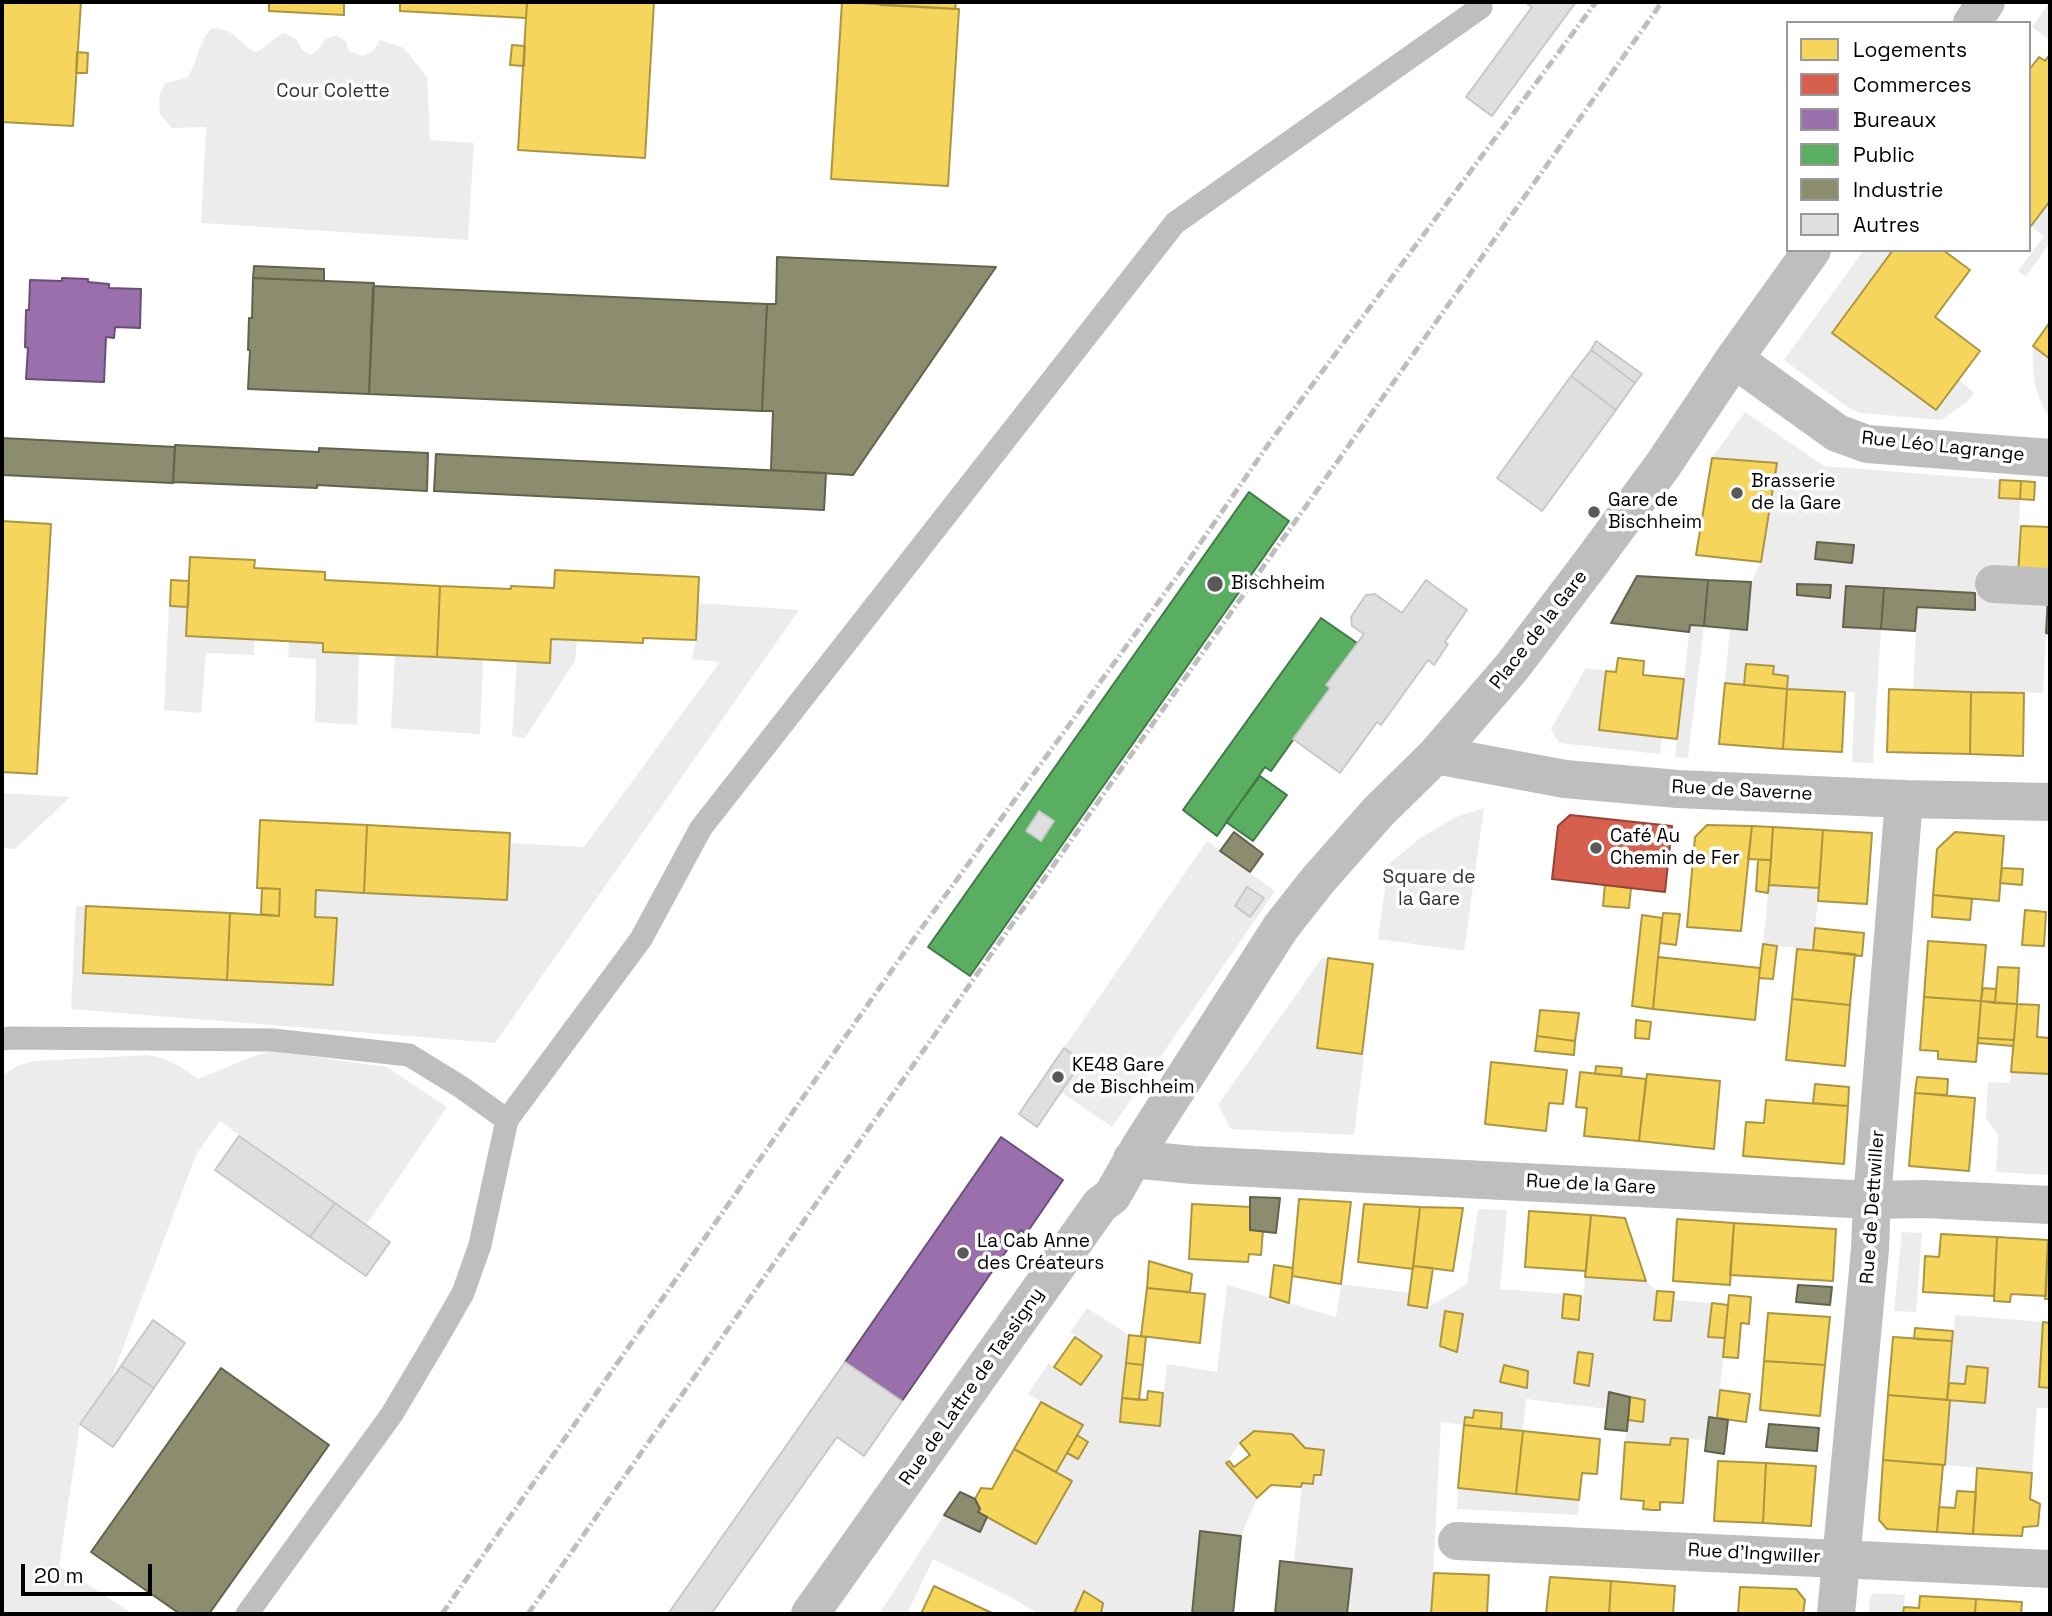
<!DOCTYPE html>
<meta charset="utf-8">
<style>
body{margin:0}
#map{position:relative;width:2052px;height:1616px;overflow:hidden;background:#fff;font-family:"Space Grotesk",sans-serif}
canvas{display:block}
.frame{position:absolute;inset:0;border:4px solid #000;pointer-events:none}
.legend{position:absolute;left:1786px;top:21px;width:245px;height:231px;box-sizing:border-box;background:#fff;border:2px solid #999;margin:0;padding:9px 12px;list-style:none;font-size:21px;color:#000}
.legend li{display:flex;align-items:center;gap:14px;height:35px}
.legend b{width:35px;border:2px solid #999}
.scale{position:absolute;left:21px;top:1564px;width:131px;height:32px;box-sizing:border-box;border:4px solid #000;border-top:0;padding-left:9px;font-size:21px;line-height:24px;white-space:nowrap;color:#000;-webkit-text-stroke:5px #fff;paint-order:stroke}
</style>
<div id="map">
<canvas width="2052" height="1616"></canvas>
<div class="frame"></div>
<ul class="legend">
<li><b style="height:19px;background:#f6d55c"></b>Logements</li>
<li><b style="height:19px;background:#d6604d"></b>Commerces</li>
<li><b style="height:19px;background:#9970ab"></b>Bureaux</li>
<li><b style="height:19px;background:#5aae61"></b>Public</li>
<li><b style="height:19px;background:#8c8c6e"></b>Industrie</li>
<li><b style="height:19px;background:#dfdfdf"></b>Autres</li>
</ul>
<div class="scale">20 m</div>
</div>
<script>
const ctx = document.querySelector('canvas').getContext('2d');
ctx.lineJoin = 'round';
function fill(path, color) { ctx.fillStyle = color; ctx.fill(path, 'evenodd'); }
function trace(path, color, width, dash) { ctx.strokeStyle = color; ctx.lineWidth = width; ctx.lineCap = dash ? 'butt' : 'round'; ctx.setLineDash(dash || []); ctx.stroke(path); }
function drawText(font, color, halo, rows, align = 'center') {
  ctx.font = font + ' "Space Grotesk",sans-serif'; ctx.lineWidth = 7; ctx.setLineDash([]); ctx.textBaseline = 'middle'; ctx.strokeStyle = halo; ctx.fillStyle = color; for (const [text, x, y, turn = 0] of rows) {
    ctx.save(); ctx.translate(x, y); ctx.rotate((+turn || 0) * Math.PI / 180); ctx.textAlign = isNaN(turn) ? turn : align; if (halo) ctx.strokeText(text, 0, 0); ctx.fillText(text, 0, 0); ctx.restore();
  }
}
const green = new Path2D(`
 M2050,2v35l-2,2 -16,-12z
 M212,28c25,1 24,14 43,24 12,-4 17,-13 28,-19l13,6 6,11 8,5 9,-6 5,-9 12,-5 10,7 3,9 14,5 11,-6 6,-10 24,8 23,29 3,63 44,3 -6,97 -267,-17 5,-96 -34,1 -12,-13 -1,-19 6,-13 22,-5c12,-17 10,-35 25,-50z
 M2050,201v41l-24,35 -8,-6 26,-35 -13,-10z
 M1864,250h29l-61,83 104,77 23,-30 15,13 -6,8 -27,19 -81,-7 -14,-7 -62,-46z
 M2033,346l17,13v60c-16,-26 -18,-43 -17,-73z
 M1745,412l79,54 176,14 -1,18 21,1 -2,76 -41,-1 -2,19 73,4 -5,96 -130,-3 4,-83 57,3 1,-17 -129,-7 -3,41 38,2 -8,134 -21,-1 3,-70 -68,-3 1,-13 -15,-2 1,-8 -28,-2 -2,21 -19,-2 5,-55 17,2 4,-48 10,-20 15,-98 -64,-6zM1797,584l33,1 -1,13 -32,-3z
 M697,603l102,7 -304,433 -424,-34 5,-103h10l-3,67 250,12 4,-67 -22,-1 1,-27 190,10 3,-57 75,4 136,-185 -28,-3 4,-19z
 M169,606l19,1 -1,29 67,3v16l-48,-2 -5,60 -37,-3z
 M1690,625l14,1 -16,132 -13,-1z
 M551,639l26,1 -2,21 -50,77 -13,-2 5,-75 33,2z
 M289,641l34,2v9l36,2 -2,71 -42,-3 1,-63 -28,-2z
 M395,655l88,5 -3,74 -89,-6z
 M1586,668l20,3 -7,59 63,7 -2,17 -101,-11 -8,-14z
 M2,793l68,4 -55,52 -13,-1z
 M1484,808l-20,143 -86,-12 10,-74 32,-27 36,-21z
 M1207,841l68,50 -163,236 -51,-35 21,-31 -18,-13z
 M1769,885l50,3 -6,62 -50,-6z
 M1322,958h6l-11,90 47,6 -10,81 -123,-6 -13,-24z
 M271,1051l116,16 60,40 -81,118 -146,-104 -24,34 -86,227 -30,42 -21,142 74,48h-126l-5,-3v-535l15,-10 17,-5 114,-6c19,3 35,12 50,24l56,-23z
 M2011,1072l39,2v101l-54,-3 2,-37 -12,-17 2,-36 22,1z
 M1478,1209l29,1 -7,79 64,5 -2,24 19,2 4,-43 61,4 11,10 -3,29 17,1 2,-21 39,3 -4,33 17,2 -8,80h-8l-3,22 -35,-2 -1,7 -45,-3 3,-22 15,1 2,-20 -36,-9 -2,17 -81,-10 -3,32 -22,-2 1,-16 -28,-3 -1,8 -8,-1 -1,8 -23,-3 -10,192h-84l5,-45 -58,-7 8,-79 11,1 1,-9 9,-25 -18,-2 -13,-14 -37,-3 -15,12 -14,20 31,35 -16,38 -41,-4 -8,82 -90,-2v-9l-17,-11 -11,22h-35l-27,-16 -79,-39 -26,55h-28l65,-99 35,17 8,-15 49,27 36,-63 -16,-9 11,-19 11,6 10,-17 -11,-7 5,-10 -54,-31 21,-31 32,22 20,-29 -31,-24 17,-24 42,27 -9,86 40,4 7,-61 50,8 10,-87 109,32 5,-33 69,9 -2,12 19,3 40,-24zM1578,1353l15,1 -4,32 -15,-4zM1504,1365l24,6 -1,17 -26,-6z
 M1902,1232l20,1 -6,79 -22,-1z
 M1955,1315l88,7 -4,64 11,2v20h-13l-5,65 -87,-8 5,-65 35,3 3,-34 -23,15 -16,-1z
 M1458,1488l121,12 -1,15 -121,-6z
 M1874,1593l31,2 -2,19h-34l1,-17z`);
const homes = new Path2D(`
 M2,2h79l-8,124 -71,-4z
 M269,2h75v13l-75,-4z
 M400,2h127l-1,16 -126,-7z
 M527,2h127l-9,156 -127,-8z
 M842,2l117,7 -11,177 -117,-7z
 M880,2h76l-1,7 -75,-4z
 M512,45l13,1 -1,20 -14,-1z
 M77,52l11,1 -1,20h-11z
 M2050,54v147l-19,25 -2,-1v-155l10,-13 6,4z
 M1893,250h50l27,20 -35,47 45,34 -44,59 -104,-77z
 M2050,322v37l-17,-13z
 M1712,458l65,5 -16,99 -65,-7z
 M2000,480l21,1 -1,18 -21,-1z
 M2021,481l14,1 -1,18 -14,-1z
 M2,521l49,3 -14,250 -35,-2z
 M2021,526l29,1v50l-32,-2z
 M190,557l65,3 -1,8 71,4v8l115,6 -3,71 -114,-5v-9l-137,-7z
 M555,570l144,7 -3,63 -53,-2v5l-92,-4 -1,24 -113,-6 3,-71 71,3v-3l43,2z
 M171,580l18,1 -1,26 -18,-1z
 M1618,658l26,3 -1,14 41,4 -7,60 -78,-9 7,-59 10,1z
 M1746,664l28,2 -1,8 15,2 -1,13 -43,-4z
 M1725,683l62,6 -4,60 -64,-5z
 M1787,689l58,3 -3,60 -59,-3z
 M1889,689l82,3 -1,62 -83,-2z
 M1971,692l53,1 -1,63 -53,-2z
 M260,820l107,5 -3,68 -48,-3 -1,27 22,1 -4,67 -106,-5 3,-67 49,3 1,-27 -23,-1z
 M367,825l143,8 -3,67 -143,-7z
 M1707,825l45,1 -11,105 -54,-4 8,-90z
 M1752,826l21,1 -2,33 -23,-1z
 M1773,827l50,3 -4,58 -50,-3z
 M1823,830l49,3 -5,71 -49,-3z
 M1955,832l49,4 -5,65 -66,-6 4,-46z
 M1758,860h13l-3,33 -12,-2z
 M2002,868l21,1 -1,16 -22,-2z
 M1605,884l26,4 -2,20 -26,-2z
 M262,888l18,1 -1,27 -18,-2z
 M1933,895l39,4 -2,21 -38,-3z
 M86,906l144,7 -3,67 -144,-7z
 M2025,910l21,2 -2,34 -22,-1z
 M1663,913l17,1 -4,31 -16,-2z
 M1642,915l20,3 -9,91 -21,-3z
 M1815,928l49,5 -2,23 -49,-6z
 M1928,941l58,4 -5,56 -57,-4z
 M1763,944l14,2 -4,33 -14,-1z
 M1797,949l58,5 -5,51 -58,-6z
 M1658,957l102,11 -5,52 -102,-11z
 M1328,958l45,6 -11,90 -45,-6z
 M1998,967l21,1 -2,36 -22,-1z
 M1983,988l13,1 -1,14 -14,-2z
 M1924,997l57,4 -5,61 -38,-3v-8l-18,-1z
 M1792,999l58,6 -5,61 -59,-6z
 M1981,1001l36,3 -3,36 -36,-2z
 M2017,1004l22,1 -2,32 13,1v36l-39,-2z
 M1540,1010l39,3 -4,28 -38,-5z
 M1636,1020l15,2 -2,17 -14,-1z
 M1537,1036l38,5 -1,14 -39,-4z
 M1978,1038l36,2 -1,6 -35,-3z
 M1491,1062l76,8 -4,34 -14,-1 -3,28 -61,-7z
 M1596,1066l26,2 -1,8 -26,-2z
 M1580,1072l66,7 -7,62 -55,-5 3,-28 -11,-1z
 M1647,1074l73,7 -6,68 -75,-8z
 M1917,1077l31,2 -1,16 -32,-2z
 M1815,1084l34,3 -1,19 -35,-3z
 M1915,1093l60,5 -6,73 -60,-5z
 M1766,1100l82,6 -4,58 -101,-8 3,-34 18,1z
 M1299,1199l52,3 -10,82 -49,-8z
 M1192,1204l59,3 -1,23h13l-2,25 -12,-1 -1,8 -59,-3z
 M1364,1204l56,3 -7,62 -55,-7z
 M1420,1207l43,1 -10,63 -40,-5z
 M1529,1211l62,4 -5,56 -61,-4z
 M1591,1215l34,3 21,63 -61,-4z
 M1677,1219l57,4 -4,62 -57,-4z
 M1734,1223l102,6 -3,52 -103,-6z
 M1941,1234l56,3 -3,59 -71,-4 2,-36 14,1z
 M1997,1237l51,3 -2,56 -35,-2 -1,8 -16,-1z
 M2048,1240h2v59h-5z
 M1149,1261l43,13 -2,18 -43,-4z
 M1274,1265l19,3 -4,35 -19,-6z
 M1413,1266l20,2 -6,40 -19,-3z
 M1147,1288l58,6 -5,49 -59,-7z
 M1657,1291l17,1 -3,29 -17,-1z
 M1564,1294l17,2 -2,24 -17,-2z
 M1729,1295l22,2 -2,27 -8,-1 -3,35 -15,-1z
 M1712,1303l16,2 -3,33 -17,-1z
 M1445,1311l18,3 -6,38 -17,-6z
 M1768,1313l62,4 -5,48 -61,-4z
 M2043,1322l7,1v65l-11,-1z
 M1915,1328l38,3 -1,10 -38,-2z
 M1129,1335l17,2 -3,28 -17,-2z
 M1075,1337l27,19 -21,29 -27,-18z
 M1893,1337l59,4 -5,59 -59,-5z
 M1578,1352l15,2 -4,32 -15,-3z
 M1764,1361l61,4 -5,51 -60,-6z
 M1126,1363l17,2 -4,35 -17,-2z
 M1504,1365l24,6 -1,17 -27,-6z
 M1967,1366l21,2 -3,35 -38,-3 2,-17 16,1z
 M1720,1390l30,4 -4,28 -29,-4z
 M1148,1391l15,2 -3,33 -40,-4 2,-24 25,2z
 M1888,1395l62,5 -5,65 -62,-5z
 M1630,1397l15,3 -2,22 -15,-2z
 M1041,1402l42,23 -27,47 -42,-23z
 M1474,1410l28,3 -1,16 -37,-4 1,-8 8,1z
 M1464,1425l59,6 -7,63 -58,-6z
 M1254,1431l38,3 13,14 19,2 -3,25h-7l-1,9 -11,-1 -1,4 -30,-2 -14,13 -31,-35 3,-2 5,6 16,-12 -10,-12z
 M1523,1431l77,8 -3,35 -15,-1 -3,27 -63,-6z
 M1077,1435l11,7 -10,17 -11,-6z
 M1671,1438l17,1 -5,64 -23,-1v8h-9l-8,-1 1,-8 -23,-2 4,-57 45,3z
 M1014,1449l58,32 -36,63 -58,-32 2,-3 -5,-10 6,-11 11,1z
 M1883,1460l60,5 -6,67 -50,-3 -8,-9z
 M1718,1461l48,2 -3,60 -49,-2z
 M1766,1463l50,3 -5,60 -48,-3z
 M1977,1468l55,5 -2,26 10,5 -2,22 -15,1 -1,9 -49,-2z
 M1957,1491l19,1 -3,42 -36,-2 2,-25 16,1z
 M1434,1573l55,2 -2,39h-56z
 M1550,1577l61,4 -2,33h-63z
 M1611,1581l64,5 -2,28h-64z
 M934,1586l60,28h-73z
 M1740,1587l56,2 9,11 -2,14h-65z
 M1084,1591l19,12 -2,11h-27z
 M1920,1596l56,3 -1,15h-72l1,-7 15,1z
 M1976,1599l46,3 -1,12h-46z`);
const shops = new Path2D(`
 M1570,815l102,11 -7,66 -113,-13 6,-53z`);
const offices = new Path2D(`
 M62,278l26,1v3l21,2v4l32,1 -1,39 -25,-1 -1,11 -8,-1 -2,45 -78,-3 2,-31 -3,-1 1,-37h3l1,-30 32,1z
 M1001,1137l62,43 -37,54 -5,-4 -119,171 -57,-39z`);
const public = new Path2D(`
 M1249,492l40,29 -319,455 -42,-29z
 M1321,618l36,25 -31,42 4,3 -59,83 -6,-4 -48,69 -34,-26z
 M1260,776l27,19 -34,46 -27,-19z`);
const industry = new Path2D(`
 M777,257l219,10 -143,208 -82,-5 2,-59h-11l5,-107h9z
 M254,266l70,3v12l-71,-3z
 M253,278l121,5 -5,111 -121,-5 2,-39h-2l1,-32h3z
 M373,286l394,18 -5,107 -393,-17z
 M2,438l173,9 -2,36 -171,-8z
 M175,445l144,7v-4l109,5 -1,38 -110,-6v3l-144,-6z
 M436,454l390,19 -2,37 -390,-19z
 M1817,542l37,3 -2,18 -37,-4z
 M1637,576l71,4 -4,46 -14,-1 -1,7 -78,-9z
 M1708,580l43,2 -4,48 -43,-4z
 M1797,584l34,1 -1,13 -33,-3z
 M1846,586l38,2 -3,41 -38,-2z
 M1884,588l91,5v17l-58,-3 -2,24 -34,-2z
 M2048,597h2v37l-4,-1z
 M1234,832l29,22 -13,18 -30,-21z
 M1250,1197l30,1 -4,35 -26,-3z
 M1798,1285l34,2 -2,18 -34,-3z
 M221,1368l108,77 -120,169h-29l-89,-62z
 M1609,1392l21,5 -3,34 -22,-2z
 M1709,1417l19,3 -4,34 -19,-3z
 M1769,1424l50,4 -2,23 -51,-4z
 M960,1492l15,7 5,10 -2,3 9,5 -7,15 -36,-17z
 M1200,1531l41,5 -8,78h-41z
 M1280,1561l72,8 -5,45h-72z`);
const building = new Path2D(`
 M1528,2h48l-84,114 -26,-19 66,-90 -5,-3z
 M1596,341l46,33 -7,9 -44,-33z
 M1591,350l44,33 -19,27 -45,-34z
 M1571,376l45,34 -74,101 -45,-33z
 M1426,580l41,30 -22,32 3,2 -14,21 -6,-5 -47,65 -4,-3 -37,51 -47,-34 37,-51 -4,-3 38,-51 -12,-8 -1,-9 15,-22 9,-1 27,19z
 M1039,811l15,10 -13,20 -15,-10z
 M1247,887l17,11 -14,19 -15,-11z
 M1064,1048l18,13 -45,66 -18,-13z
 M239,1136l96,67 -25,34 -95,-67z
 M335,1203l55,39 -24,34 -56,-39z
 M153,1320l32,23 -31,45 -33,-22z
 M845,1362l57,39 -38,55 -27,-19 -126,177h-43z
 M121,1366l33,22 -41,59 -33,-23z`);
const service = new Path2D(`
 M2,1039l8,-1 263,2 136,15 52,32 46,33
 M247,1614l145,-200 44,-74 27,-47 17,-48 27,-125 134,-181 60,-111 474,-605 306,-216`);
const minor = new Path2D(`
 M1972,23l14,-21
 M1734,359l103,74 30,11 183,14
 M1994,584l56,3
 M1436,755l129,24 113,10 226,10 146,3
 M1132,1159l61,6 679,35 52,-1 126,6
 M1457,1541l593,28
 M810,1614l290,-409 12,-9 29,-51 140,-218 37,-47 60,-68 58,-57 76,-88 81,-107 70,-95 71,-106 78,-109
 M1836,1614l34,-365 2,-49 32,-401`);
const rail = new Path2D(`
 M442,1614l471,-674 273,-376 84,-122 326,-440
 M528,1614l711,-1013 423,-599`);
const markers = [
 [1737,493,7,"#595959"],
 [1594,512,7,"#595959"],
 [1215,584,9,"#595959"],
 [1596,848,7,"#595959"],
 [1058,1077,7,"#595959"],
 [963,1253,7,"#595959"]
];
const parkNames = [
 ["Cour Colette",333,92],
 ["Square de",1429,878],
 ["la Gare",1429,900]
];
const streetNames = [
 ["Rue Léo Lagrange",1943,447,6],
 ["Place de la Gare",1539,630,-52],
 ["Rue de Saverne",1742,791,3],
 ["Rue de la Gare",1591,1185,3],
 ["Rue de Dettwiller",1873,1207,-86],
 ["Rue de Lattre de Tassigny",972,1387,-55],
 ["Rue d'Ingwiller",1754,1554,3]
];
const poiNames = [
 ["Brasserie",1751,482],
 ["de la Gare",1751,504],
 ["Gare de",1608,501],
 ["Bischheim",1608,523],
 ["Bischheim",1231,584],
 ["Café Au",1610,837],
 ["Chemin de Fer",1610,859],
 ["KE48 Gare",1072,1066],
 ["de Bischheim",1072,1088],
 ["La Cab Anne",977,1242],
 ["des Créateurs",977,1264]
];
fill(green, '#ececec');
fill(homes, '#f6d55c');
trace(homes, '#ac9540', 2);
fill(shops, '#d6604d');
trace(shops, '#964336', 2);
fill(offices, '#9970ab');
trace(offices, '#6b4e78', 2);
fill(public, '#5aae61');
trace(public, '#3f7a44', 2);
fill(industry, '#8c8c6e');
trace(industry, '#62624d', 2);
fill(building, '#dfdfdf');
trace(building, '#c7c7c7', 2);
trace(service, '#bebebe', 23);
trace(minor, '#bebebe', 38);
trace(rail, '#bebebe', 5, [10, 3.5, 2, 3.5]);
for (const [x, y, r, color] of markers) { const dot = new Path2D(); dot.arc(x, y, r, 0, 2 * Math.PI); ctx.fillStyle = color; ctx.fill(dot); trace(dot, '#fff', 2.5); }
drawText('19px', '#333', '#fff', parkNames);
drawText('19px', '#000', '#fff', streetNames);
drawText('19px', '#000', '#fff', poiNames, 'left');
</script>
